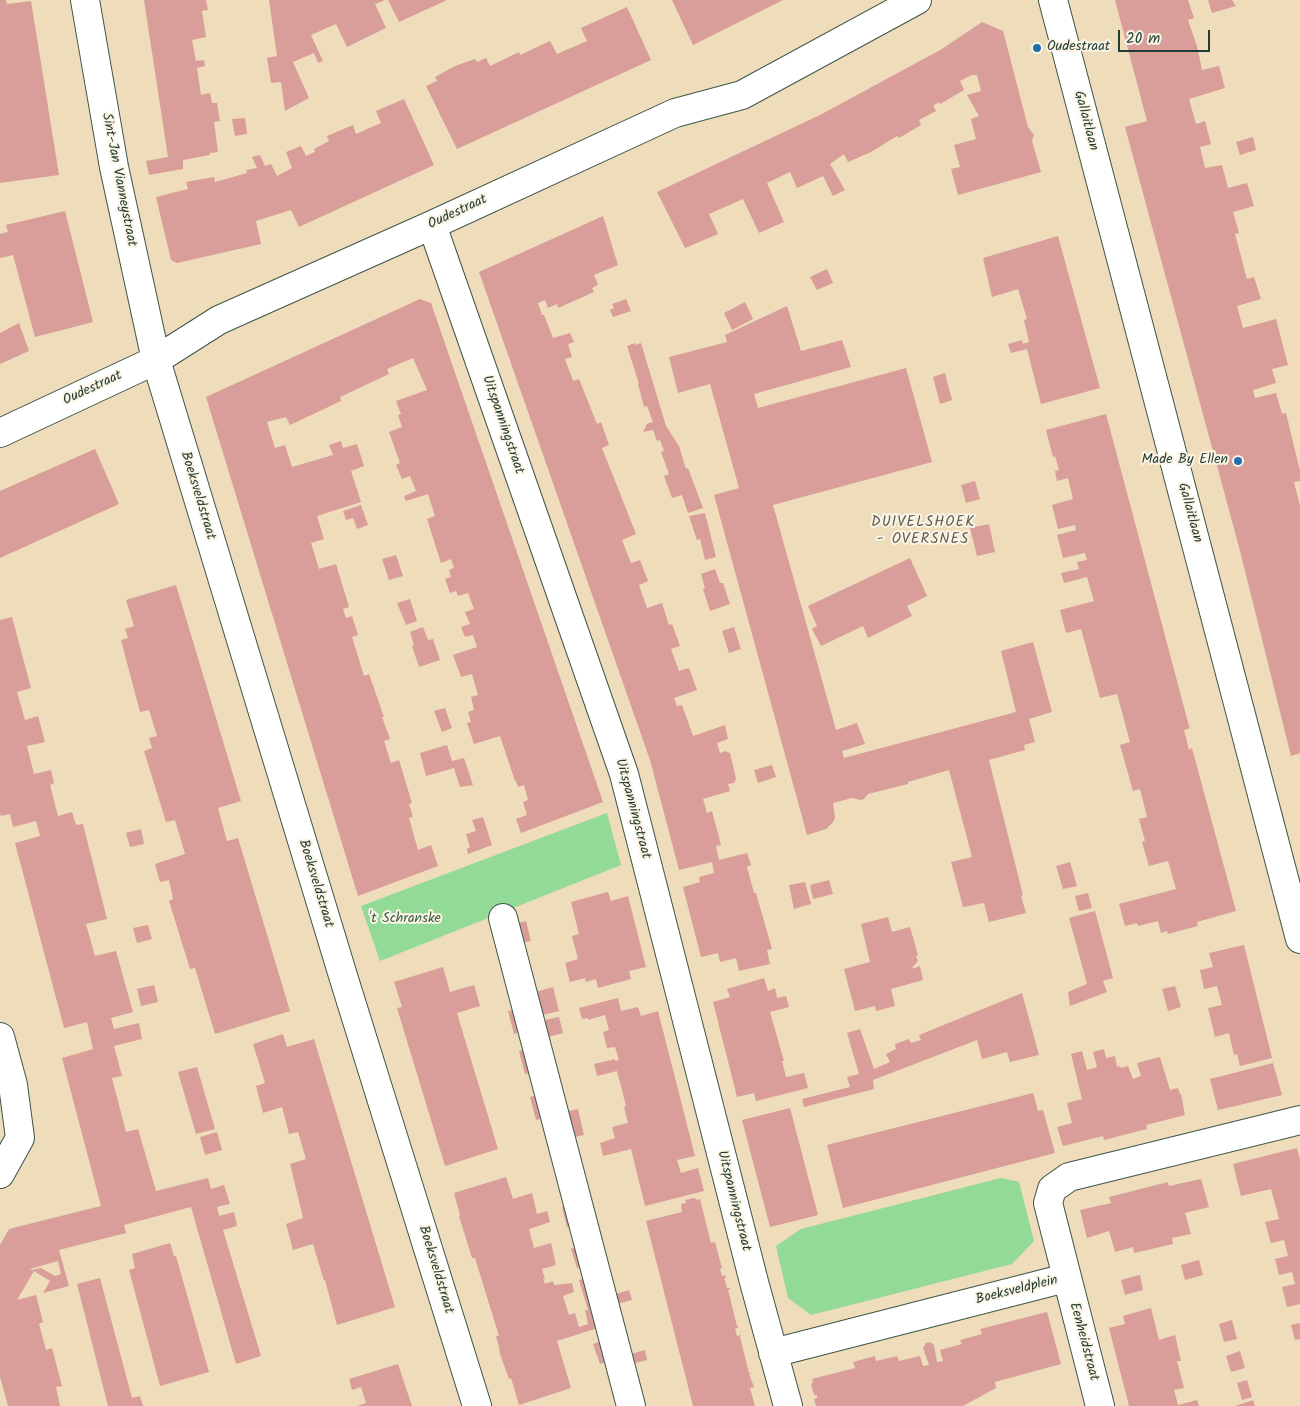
<!DOCTYPE html>
<style>
body{margin:0}
#map{position:relative;width:1300px;height:1406px;overflow:hidden;background:#eedcba;font-family:Kalam,sans-serif}
canvas{display:block}
.scale{position:absolute;left:1118px;top:30px;width:92px;height:22px;box-sizing:border-box;border:2px solid #1f3d34;border-top:0;padding-left:6px;font-size:15px;line-height:18px;white-space:nowrap;color:#1f3d34;-webkit-text-stroke:4px #fcf5e5;paint-order:stroke}
</style>
<div id="map">
<canvas width="1300" height="1406"></canvas>
<div class="scale">20 m</div>
</div>
<script>
const ctx = document.querySelector('canvas').getContext('2d');
ctx.lineJoin = 'round';
function fill(path, color) { ctx.fillStyle = color; ctx.fill(path, 'evenodd'); }
function trace(path, color, width, dash) { ctx.strokeStyle = color; ctx.lineWidth = width; ctx.lineCap = dash ? 'butt' : 'round'; ctx.setLineDash(dash || []); ctx.stroke(path); }
function drawText(font, color, halo, rows, align = 'center') {
  ctx.font = font + ' Kalam,sans-serif'; ctx.lineWidth = 4; ctx.setLineDash([]); ctx.textBaseline = 'middle'; ctx.strokeStyle = halo; ctx.fillStyle = color; for (const [text, x, y, turn = 0] of rows) {
    ctx.save(); ctx.translate(x, y); ctx.rotate((+turn || 0) * Math.PI / 180); ctx.textAlign = isNaN(turn) ? turn : align; if (halo) ctx.strokeText(text, 0, 0); ctx.fillText(text, 0, 0); ctx.restore();
  }
}
const green = new Path2D(`
 M607,813l14,52 -241,96 -19,-55z
 M1001,1178l18,4 15,59 -22,23 -201,51 -23,-17 -12,-52 25,-17z`);
const building = new Path2D(`
 M0,0h6l1,4 24,-3 28,174 -59,8z
 M144,0h62l2,10 -6,1 4,26 -14,3 4,21 8,-1 1,6 -8,2 4,27 9,-2 2,10h5l3,18 -6,1 4,30 -8,1v2l-27,5v9l-34,6 -3,-14 22,-4z
 M269,0h116l-10,4 11,24 -39,19 -11,-23 -25,11 12,26 -5,2 -4,-10 -21,9 16,36 -24,13 -4,-29 -10,1 -4,-25 10,-2z
 M388,0h59l-48,22z
 M672,0h111l-90,45z
 M1115,0h73l6,18 -6,2 9,26 5,24 17,-4 6,22 -36,11 7,25 9,-3 6,23 -11,3 5,21 17,-3 6,23 19,-5 7,23 -21,6 6,21 -4,1 12,45 7,-2 7,22 -24,7 6,22 33,-9 12,46 -16,4 4,14 -23,7 2,8 21,-5 6,21 4,-1 14,58v10l-6,1 6,24v247l-9,3 -52,-209 -114,-420 22,-6z
 M1208,0h24l4,6 -24,7z
 M627,7l24,53 -194,89 -31,-63 11,-5 -2,-4 20,-11 20,-7 2,3 9,-4 4,8 29,-14 1,3 30,-14 7,13 30,-13 -6,-13z
 M982,22l21,9 25,96 6,8 -2,6 9,31 -83,23 -7,-26 9,-2 -6,-22 22,-6 -5,-20 8,-3 -12,-21 14,-4 -4,-16h-5l-12,6 4,9 -24,14 -1,-2 -6,4 3,5 -17,9 2,5 -22,13 -2,-2 -26,16 -23,10 -4,-8 -14,10 15,26 -12,6 -10,-20 -26,12 -7,-16 -23,11 17,39 -25,11 -16,-34 -34,15 9,20 -33,14 -28,-56 163,-77 122,-66z
 M404,99l30,66 -135,62 -8,-17 -35,11 5,23 -84,19 -6,-3 -15,-63 32,-8 -2,-7 28,-5 1,5 32,-9 -1,-3 11,-2 -5,-11 8,-2 5,11 6,-2 6,12 15,-8 -6,-16 15,-6 5,10 9,-4 -1,-3 15,-8 -2,-5 26,-11 3,9 25,-11 -5,-12z
 M245,118l2,16 -12,2 -3,-17z
 M1253,137l3,13 -16,5 -4,-13z
 M65,211l28,111 -58,15 -22,-82 -13,3v-24l8,-2 -2,-7z
 M603,216l15,49 -24,10 4,10 -6,3 2,4 -36,16 -1,-4 -9,4 -3,-8 -7,3 4,12h2l9,23 17,-5 4,9 -6,2 4,13 -7,2 8,22 6,-2 18,45 4,-2 8,23 -7,3 34,86 -14,6 9,23 9,-3 8,21 -9,4 8,23 15,-5 7,22 3,-1 8,22 -9,3 8,22 10,-3 8,22 -23,8 3,8 5,-1 11,31 32,-11 3,14 -11,4 3,10 5,-2 5,2 6,26 -2,4 -6,1 2,7 -27,8 4,14 5,-2 9,34 -5,1 3,14 28,-7 4,12 -4,2 7,26h2l16,56 -5,1 3,14 -31,7 -3,-13 -16,4 -2,-9 -17,4 -18,-70 17,-5 -1,-5 15,-4 -2,-11 -33,8 -29,-110 -171,-488z
 M1058,236l42,152 -59,16 -14,-55 -16,4 -3,-9 14,-4 1,4 6,-2 -5,-22 3,-1 -9,-30 -26,8 -9,-39z
 M827,269l6,14 -16,7 -7,-13z
 M420,299l11,4 172,499 -82,31 -5,-14 11,-4 -4,-13 5,-2 -4,-15 -6,2 -2,-6h-1l-15,-45 -26,8 -7,-21 4,-1 -3,-10 6,-2 -3,-13 7,-2 -6,-21 -11,3 -8,-22 24,-8 -4,-12 -8,2 -4,-10 9,-3 -5,-12 9,-3 -6,-16 -10,3 -2,-5 -6,2 -5,-14 6,-2 -2,-7 5,-2 -3,-9 -10,4 -14,-44 8,-3 -7,-22 -22,7 -2,-5 12,-5 -6,-15 -8,3 -6,-14 4,-2 -11,-31 13,-5 -4,-12 3,-1 -5,-13 31,-11 -14,-32 -26,11 2,5 -49,23 1,4 -51,24 -4,-8 -19,5 8,26 10,-3 7,22 41,-12 -4,-10 12,-4 2,7 14,-4 7,22 -13,5 10,31 -44,14 7,23 -13,4 8,26 17,-5 13,43 -6,2 3,9 6,-2 6,19 -6,2 12,39 5,-2 15,43h-2l8,22 -6,2 7,22 8,-3 13,43 -3,1 4,13 -4,1 9,32 13,-5 7,21 -80,30 -152,-499z
 M626,299l5,12 -18,6 -3,-7 4,-2 -2,-4z
 M745,302l8,17 -21,11 -8,-17z
 M787,306l14,45 41,-11 9,27 -97,27 4,14 148,-40 26,94 -159,43 63,225 21,-7 8,21 -23,7 2,7 172,-46 -15,-61 32,-9 19,70 -23,7 6,23 -11,3 1,5 -36,10 34,135 -2,1 5,17 -37,9 -5,-19 -21,4 -12,-45 21,-5 -23,-87 -41,12v2l-40,10 -4,5 -3,1 -9,-2 -19,5 2,15 -2,4 -7,7 -19,6 -93,-340 25,-7 -29,-104 -32,9 -9,-36 58,-15 -2,-7z
 M19,323l10,28 -29,13v-31z
 M635,343l1,2 5,-2 25,83 13,20 7,23 2,-1 15,40 -15,5 -6,-18 -10,3 -8,-22 5,-2 -8,-22 3,-1 -4,-11 -3,1 -4,-11 -10,2 4,-8 6,-2 -6,-16 -3,1 -6,-23h1l-12,-38z
 M945,373l7,27 -12,4 -7,-27z
 M1106,414l83,312 1,2 -6,2 5,20 3,-2 44,163 -39,11 1,4 -30,8 -1,-3 -6,2 -3,-12 -20,5 -1,-3 -12,3 -6,-22 57,-15 -8,-28 -19,5 -7,-24 3,-1 -6,-22 8,-2 -7,-28 -7,2 -13,-46 10,-3 -13,-48 -17,4 -19,-69 -15,4 -6,-23 34,-9 -7,-24 -23,6 -3,-10 18,-4 -2,-7 10,-2 -2,-7 -22,5 -6,-23 19,-5 -1,-5 -17,4 -6,-24 21,-6 -5,-21 -11,3 -2,-10 4,-1 -4,-14 -2,1 -7,-27z
 M95,449l24,55 -119,54v-67z
 M975,481l5,18 -14,4 -5,-18z
 M361,505l7,20 -11,4 -4,-11 -7,2 -3,-9z
 M705,513l11,44 -11,3 -5,-21 -3,1 -8,-24z
 M989,524l6,28 -18,4 -7,-28z
 M396,555l7,21 -14,4 -7,-21z
 M910,558l17,38 -20,10 5,10 -44,22 -5,-12 -42,20 -9,-17 5,-3 -9,-20z
 M715,569l5,14h3l7,21 -20,7 -7,-22 2,-1 -4,-14z
 M176,585l65,216 -23,7 9,33 11,-3 52,173 -75,23 -20,-66 -5,1 -21,-68 4,-2 -4,-19 -9,2 -5,-18 30,-10 -10,-34 -9,2 -22,-71 8,-3 -3,-10 8,-2 -8,-26 -9,2 -19,-72 7,-2 -3,-9 9,-3 -8,-26z
 M410,599l7,22 -11,4 -9,-22z
 M12,617l19,71 -14,4 8,28 13,-4 7,26 -18,4 7,28 17,-4 3,13 -4,2 8,31 14,-4 4,13 7,-1 24,95 -21,5 9,32 21,-5 17,61 -22,6 3,11 25,-6 3,16 -28,7 8,30 -10,2 14,54 12,-3 18,62 52,-13 3,11 13,-4 6,19 -13,3 2,9 15,-4 3,14 -14,4 38,126 -25,8 -45,-157 -67,18 2,8 -67,17 10,36 -26,7 7,-12 -16,-10 -17,29 19,-5 7,27 -4,2 7,26 6,-2 10,38 -6,1 4,19h-52l-8,-29v-132l9,-16 92,-23 -39,-148 31,-9 -6,-27 -23,6 -49,-185 25,-7 -4,-15 -23,6 -3,-13 -9,2 -1,-3v-193zM58,1261l3,13 -6,2 -14,-8 -9,2 -2,-1z
 M423,627l5,13 5,-1 7,21 -21,7 -7,-21 2,-1 -4,-13z
 M734,627l7,22 -12,4 -7,-22z
 M445,708l7,20 -10,4 -8,-21z
 M447,745l5,16 12,-3 9,27 -13,2 -6,-19 -28,8 -6,-23z
 M772,765l4,12 -18,6 -4,-13z
 M483,817l9,28 -24,9 -1,-5 3,-2 -4,-13 10,-3 -4,-11z
 M141,829l3,15 -14,3 -4,-14z
 M1070,862l7,24 -14,3 -7,-23z
 M829,880l4,14 -20,5 -3,-14z
 M805,882l6,22 -17,5 -5,-24z
 M608,892l3,9 17,-5 18,71 -17,4 2,8 -33,9 -2,-9 -10,3 -1,-4 -15,4 -5,-19 13,-4 -6,-23 7,-2 -8,-32z
 M1088,893l4,15 -13,3 -4,-15z
 M1095,911l18,67 -10,3 4,11 -37,14 -2,-14 19,-8 -18,-66z
 M888,917l4,15 18,-5 8,28 -2,1 2,5 -7,8 9,-3 3,14 -32,9 4,17 -19,5 -1,-5 -20,5 -11,-42 26,-7 -9,-38z
 M526,921l5,20 -14,3 -4,-20z
 M148,925l4,14 -15,4 -4,-15z
 M1244,945l28,113 -32,8 -3,-12 -3,1 -5,-22 -14,4 -7,-29 14,-3 -5,-19 -13,3 -4,-19 13,-3 -4,-14z
 M443,967l7,25 24,-7 6,21 -23,7 41,136 -53,17 -48,-158 5,-1 -8,-25z
 M764,978l4,13 7,-3 2,10 9,-2 3,11 -19,5 14,49h-2l4,16 18,-4 4,15 -52,13 -2,-8 -17,4 -24,-95 17,-5 -3,-8z
 M154,985l4,17 -17,4 -4,-17z
 M1175,986l6,21 -13,4 -6,-22z
 M553,987l6,24 -25,6 -6,-23z
 M1022,993l17,62 -29,7 -3,-10 -25,7 -5,-19 -104,40 1,9 -70,18 -2,-8 48,-12 -3,-10 12,-3 -12,-41 13,-4 14,40 16,-7 -4,-8 10,-5 -1,-5 14,-5 2,4 10,-3 -2,-5z
 M618,998l3,13 17,-4 3,9 17,-5 37,145 -18,4 4,13 17,-5 6,23 -59,15 -14,-57 -28,7 -3,-13 15,-5 -3,-11 16,-4 -4,-16 2,-1 -9,-35 -20,5 -3,-12 21,-5v2l4,-1 -4,-13 -8,1 -4,-16 6,-2 -4,-15 -17,5v-2l-6,1 -3,-11z
 M522,1008l6,22 -14,4 -6,-23z
 M559,1017l4,16 -19,5 -4,-17z
 M283,1034l4,13 27,-8 81,268 -58,18 -12,-45 -1,1 -11,-37 -20,6 -7,-26 17,-6 -13,-54 16,-5 -8,-27 -9,2 -7,-27 -19,6 -7,-27 9,-3 -12,-39z
 M533,1047l6,24 -14,3 -6,-23z
 M1104,1049l2,9 9,-2 2,11 3,-1 1,2 7,-2 5,13 8,-3 -4,-13 23,-6 10,33 8,-2 2,6h1l4,21 -39,10 1,4 -43,11 -1,-4 -40,10 -6,-19 15,-4 -5,-20 15,-4 -11,-45 11,-3 5,19 10,-3 -4,-15z
 M1273,1063l9,32 -64,15 -8,-31z
 M197,1067l18,62 -19,5 -18,-62z
 M544,1093l7,23 -15,4 -6,-23z
 M1033,1093l5,18 5,-1 12,43 -212,55 -16,-63z
 M790,1108l28,107 -48,12 -28,-107z
 M578,1109l6,26 -18,4 -6,-26z
 M217,1132l5,18 -17,5 -5,-18z
 M1297,1148l3,12v144l-13,3 -5,-20 13,-3 -3,-12 -13,3 -4,-16 13,-3 -4,-16 -13,3 -6,-21 14,-3 -8,-30 -30,7 -8,-32z
 M506,1177l7,22 19,-6 5,21 10,-3 3,11 -21,7 5,19 17,-5 5,22 -14,4 3,10h-2l2,5 8,-3 1,4 18,-2 2,9 -11,4 6,19 6,-2 4,14 9,-3 -3,-14h3l-9,-30 13,-4 12,50 -47,15 14,47 -52,17 -8,-27 -2,1 -10,-28h1l-4,-15h3l-24,-78h-3l-13,-42 1,-1 -6,-22z
 M1201,1179l8,28 -24,6 6,21 -19,4 1,6 -39,9 -1,-6 -18,5 -6,-21 -22,7 -7,-28 31,-7 -2,-6 59,-15 1,4z
 M694,1198l3,2 3,-1 11,44 4,-1 7,26 -2,1 2,7 3,-1 1,3h-2l3,10h4l-3,2 9,36 2,1 -4,2 2,7 4,-1 -1,2 9,36h4l-4,1 5,13 -4,1 5,18h-62l-47,-185 36,-9 -1,-8 5,-1 -1,-3z
 M573,1204l6,20 -12,3 -5,-20z
 M170,1243l4,13h2l33,116 -49,14 -31,-116 6,-2 -3,-14z
 M584,1244l5,21 -12,3 -6,-19z
 M1199,1260l4,15 -18,5 -4,-15z
 M1140,1275l3,15 -18,5 -4,-15z
 M100,1278l32,120 8,-2 3,10h-35l-31,-122z
 M629,1290l3,10 -23,6 -3,-9z
 M1151,1308l8,32 16,-5 6,26h-4l7,27 -10,2 4,15 19,-5 2,6h-70l-20,-78 16,-4 -2,-8z
 M1047,1312l14,52 -66,18 1,6 -33,18h-147l-2,-7 3,-1v-3h-3l-3,-10 2,-3 -1,-3 43,-11 -2,-6 22,-6 1,5 21,-5 2,5 21,-5 3,10 6,-1 -6,-17 3,-5 4,-1 4,3 3,17 6,-1 -3,-11 22,-6 -2,-4 22,-6 -2,-5z
 M1232,1320l5,19 -13,3 -5,-18z
 M1300,1323v16l-5,1 -4,-15z
 M608,1339l6,20 -14,5 -7,-20z
 M645,1350l2,10 -24,6 -2,-9z
 M1240,1351l5,17 -14,4 -5,-16z
 M398,1364l14,42h-55l9,-3 -5,-16 -9,3 -3,-11z
 M1247,1380l5,17 -10,3 -5,-17z
 M1253,1400l2,6h-20z`);
const minor = new Path2D(`
 M85,0l29,167 42,193 188,619 133,427
 M1053,0l247,939
 M432,225l192,549 130,508 34,124
 M0,433l156,-73 63,-40 213,-95 243,-112 67,-18 175,-95
 M503,918l128,488
 M0,1037l13,48 7,53 -20,36
 M773,1353l293,-75
 M1100,1406l-52,-203 4,-14 17,-12 231,-57`);
const markers = [
 [1037,48,5,"#1f6fb2"],
 [1238,461,5,"#1f6fb2"]
];
const poiNames = [
 ["Oudestraat",1047,48],
 ["Made By Ellen",1228,461,"right"]
];
const streetNames = [
 ["Gallaitlaan",1085,121,75],
 ["Sint-Jan Vianneystraat",118,180,79],
 ["Oudestraat",458,213,-25],
 ["Oudestraat",93,389,-25],
 ["Uitspanningstraat",502,425,71],
 ["Boeksveldstraat",197,496,73],
 ["Gallaitlaan",1189,513,75],
 ["Uitspanningstraat",632,809,75],
 ["Boeksveldstraat",315,884,73],
 ["Uitspanningstraat",733,1201,76],
 ["Boeksveldstraat",435,1270,73],
 ["Boeksveldplein",1017,1291,-14],
 ["Eenheidstraat",1083,1342,75]
];
const parkNames = [
 ["'t Schranske",405,920]
];
const neighbourhoodNames = [
 ["DUIVELSHOEK",923,523],
 ["- OVERSNES",923,540]
];
fill(green, '#92da95');
fill(building, '#d99e99');
trace(minor, '#3e5548', 30);
trace(minor, '#fff', 28);
for (const [x, y, r, color] of markers) { const dot = new Path2D(); dot.arc(x, y, r, 0, 2 * Math.PI); ctx.fillStyle = color; ctx.fill(dot); trace(dot, '#fcf5e5', 2); }
drawText('14px', '#1f3d34', '#fcf5e5', poiNames, 'left');
drawText('14px', '#1f3d34', '#fcf5e5', streetNames);
drawText('14px', '#365c47', '#fcf5e5', parkNames);
ctx.letterSpacing = '1px';
drawText('15px', '#605f57', '#fcf5e5', neighbourhoodNames);
ctx.letterSpacing = '0px';
</script>
